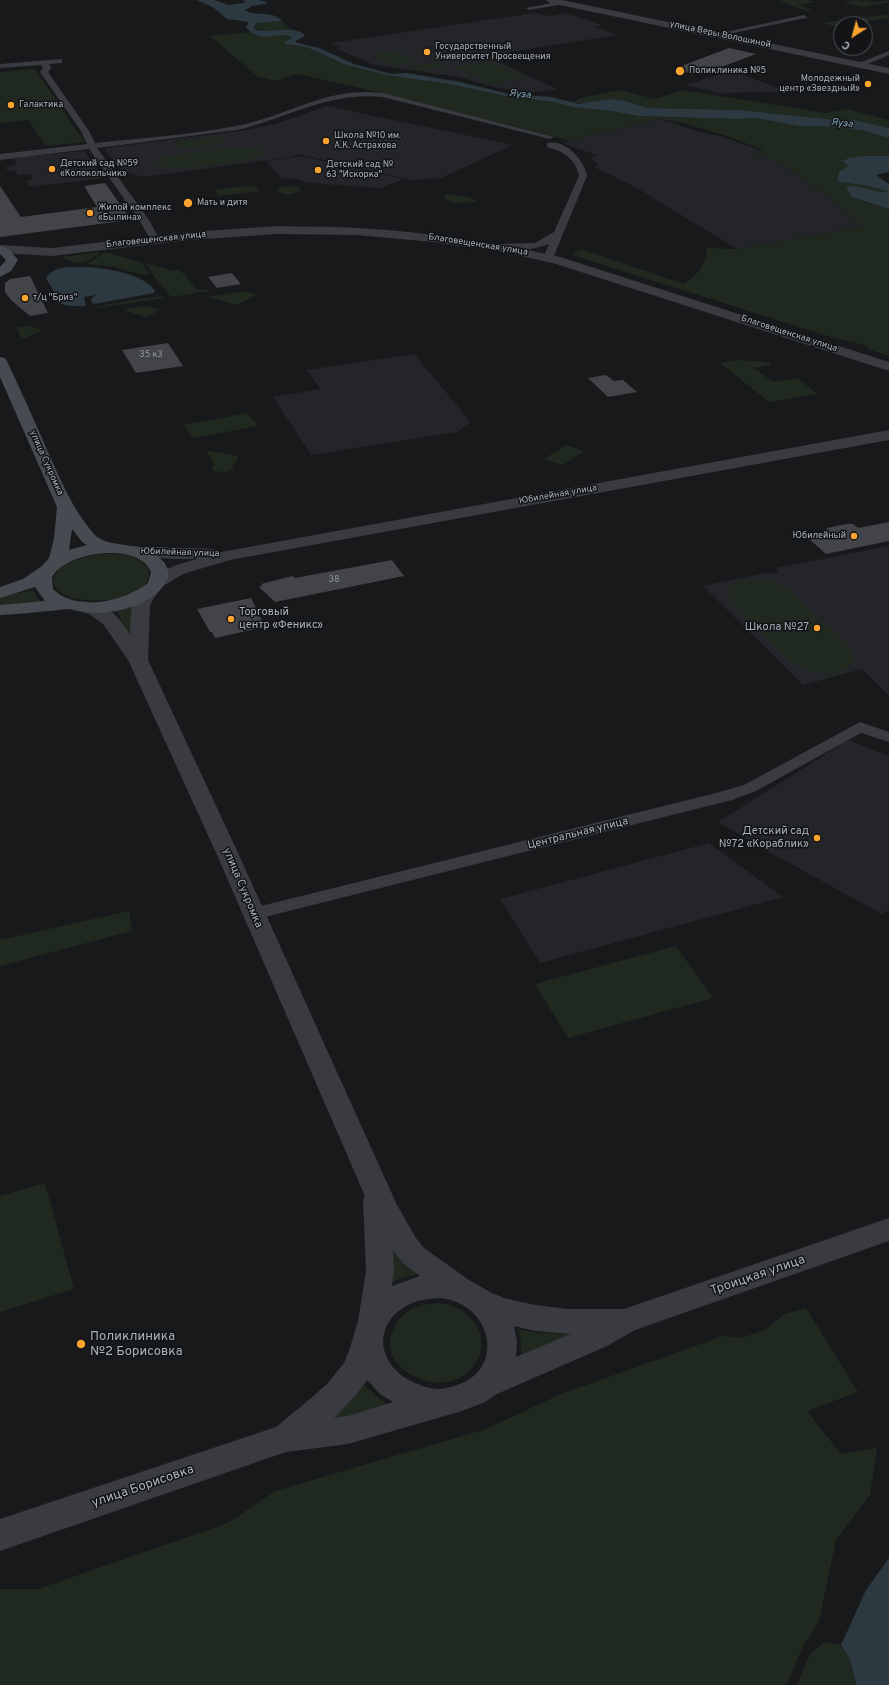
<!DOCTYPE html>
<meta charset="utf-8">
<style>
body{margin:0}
#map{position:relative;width:889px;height:1685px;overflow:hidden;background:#18191b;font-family:Overpass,sans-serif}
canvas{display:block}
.north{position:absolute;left:833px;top:16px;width:40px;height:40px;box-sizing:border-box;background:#131416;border:1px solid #4f5358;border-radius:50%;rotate:216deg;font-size:11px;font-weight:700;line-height:16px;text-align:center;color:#aab1bb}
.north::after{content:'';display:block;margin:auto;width:14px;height:18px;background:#fca430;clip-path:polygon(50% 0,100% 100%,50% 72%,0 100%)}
</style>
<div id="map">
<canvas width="889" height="1685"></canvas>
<div class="north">С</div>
</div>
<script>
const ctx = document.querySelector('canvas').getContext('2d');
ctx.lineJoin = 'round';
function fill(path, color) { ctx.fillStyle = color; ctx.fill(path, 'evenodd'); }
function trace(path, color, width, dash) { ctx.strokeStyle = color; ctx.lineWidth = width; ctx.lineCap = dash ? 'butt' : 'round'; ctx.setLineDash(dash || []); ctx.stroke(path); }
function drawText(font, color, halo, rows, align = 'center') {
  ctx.font = font + ' Overpass,sans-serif'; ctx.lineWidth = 3; ctx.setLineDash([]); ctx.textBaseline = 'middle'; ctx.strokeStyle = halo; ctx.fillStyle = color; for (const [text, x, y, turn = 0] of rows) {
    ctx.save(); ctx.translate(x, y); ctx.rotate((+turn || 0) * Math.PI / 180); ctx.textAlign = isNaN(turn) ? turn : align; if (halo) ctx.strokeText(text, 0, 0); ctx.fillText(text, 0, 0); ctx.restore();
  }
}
const built = new Path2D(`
 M534,13l17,3 14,-3 37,12 -7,2 22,8 -132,21 72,33 -28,4 -35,-6 -35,-10 -85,-12 -39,-17 5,-1 -9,-4z
 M734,71l20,8 35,13 -70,1 -33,-8 34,-11z
 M327,106l186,39 -72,33 -30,2 -113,-26 -7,3 -148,20 -22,-6 -17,-23 143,-18 28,-6z
 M660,119l43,14 17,3 40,14 -6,3 27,10 62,45 20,19 -126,22 -100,-61 -43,-21 4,-2 -7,-7 6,-3 -33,-11 6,-4z
 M84,151l20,27 -74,9 -4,-6 7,-1 -3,-6 -12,1 -3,-5 -7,1 -3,-4 12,-2 -4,-7z
 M301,156l102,23 -22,9 -72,-5 -19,-5 -8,1 -16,-18z
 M414,354l57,68 -14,10 -146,23 -38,-58 48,-8 -15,-19z
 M889,546v150l-27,-27 -59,16 -100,-99 61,-13 6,1 9,-2 -3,-4z
 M848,740l41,16v154l-7,4 -111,-61 -53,-31z
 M709,843l74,54 -243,66 -40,-64z`);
const green = new Path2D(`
 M785,0h23l7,2 -17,3 14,5 -5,1 -29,-10z
 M857,0l18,2 14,-2v3l-27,4 -19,-5z
 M889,12l-53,10 53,-8v4l-56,8 -10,-3z
 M282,21l10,9 -31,1 -7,-4 5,-4z
 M249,32l6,4 33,-1 4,3 -7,3 4,4 17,2 30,15 50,13 76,11 48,11 43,5 20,5 38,4 28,5 98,3 18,-1 44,8h19l44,4 27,8v18l-44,3 -2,3 6,4 -12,10v3c15,9 37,2 51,13 -14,5 -29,-9 -42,-5l11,12 32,10v147l-21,-7 -3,-4 -34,-8 -259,-82 9,-6 103,35c15,-12 21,-16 23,-36l30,1 126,-22 -20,-19 -62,-45 -28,-10 10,-3 -33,-13 -50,-15 -20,-3 -90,21 -6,-1 -207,-52 -61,-13 -21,7 -17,-4 -48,-41z
 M394,51l25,11 -24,4 -23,-11z
 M438,62l9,5 -29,4 -9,-4z
 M489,62l37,16 -35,6 -37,-17z
 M34,69c18,23 33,49 51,73l-39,4 -18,-26 -28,3v-51z
 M618,90l37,9 27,-9 144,23 21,-4 42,11v8l-35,-8h-18l-97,-10 -92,-2 -21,-7 -15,-2 -28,5 -11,-1 8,-5z
 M218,136l8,7 -45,6 -7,-7z
 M238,147l16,1 7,3v4c-10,7 -75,14 -90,13 -5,0 -10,-1 -14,-5l2,-3 10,-4z
 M254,185l5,6 -40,5 -5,-6z
 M292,186l7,1 2,4 -13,4 -12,-4 4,-4z
 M450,194l18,3 11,5 -24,1 -7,-2 -5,-5z
 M101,252c-18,12 -19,15 -40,5z
 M105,252l37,11 7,11 -5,1 -27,-7 -1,-3v2l-29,-3z
 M146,263l27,8 7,-1 18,20 10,-1 2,2 -39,6 -19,-23z
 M246,291l11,4 -21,10 -28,-8z
 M162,296l2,2 -67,10 -1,-1 47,-9z
 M147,306l13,4 -14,7 -23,-7z
 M29,326l14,4 -21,9 -6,-12z
 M737,360l31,2 3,3 -17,3 19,14 24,-4 21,16 -49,8 -49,-39z
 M247,413l11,13 -64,12 -11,-13z
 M566,445l18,6 -21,14 -19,-6z
 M206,450l32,6 -2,7 -5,1 2,2v3l-9,3 -10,-1 -2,-3 2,-3z
 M101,554c16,-1 37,0 47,14 9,35 -69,41 -91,22 -15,-24 28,-34 44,-36z
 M744,579h24l20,9 63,61 4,14 -16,10h-27l-21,-11 -61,-62 -2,-13z
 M33,590l5,9 7,4 -45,3v-9z
 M133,607l-1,36 -15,-32z
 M129,911l3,20 -132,35v-26z
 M676,946l37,52 -145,40 -33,-54z
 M45,1183l29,106 -74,23v-116z
 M391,1230l29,43 -21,6 -7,4z
 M437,1303c6,1 13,1 18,4 26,12 37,42 14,64 -21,20 -56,12 -73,-9 -15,-21 1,-49 23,-56 6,-2 13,-2 18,-3z
 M806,1308l52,84 -51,19 34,43 36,-6 -7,47 -34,45 -17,81 -17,27 -15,37h-787v-96h38l190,-66 47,-32 211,-62 75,-35 162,-58 18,2 24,-8 20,-16z
 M518,1329l20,4 36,1 -53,22v-14z
 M363,1384l26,23 -64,20z
 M825,1642l16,3 9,14 6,26h-59l13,-31z`);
const water = new Path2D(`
 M197,0h17l15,5 15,-2 1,-2 -2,-1h16l8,2 -1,2 -14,2 -7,4c13,8 25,-1 37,11l-25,2 -3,4 2,3c12,3 43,-5 49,6l-10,5 3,2 21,5 35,16 37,10 16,-1 53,9 49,12 42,3 28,7 32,-5 15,2 21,7 92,2 97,10h18l35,8v10l-27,-8 -44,-4h-19l-44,-8 -18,1 -98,-3 -28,-5 -38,-4 -20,-5 -48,-6 -50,-11 -69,-10 -43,-11 -37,-17 -20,-3 -2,-2 8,-4 -4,-3c-18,0 -31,7 -42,-8l3,-5 -22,-3 -13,-11z
 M863,156h26v16l-13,3 13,9v25l-37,-12 -6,-10c13,-4 27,7 41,5v-1l-17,-5 -30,-4 -3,-3 2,-7 10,-6 -7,-5 7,-3z
 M84,267c21,1 59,6 71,24l-1,2 -59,11 -3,-1 -1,-4 5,-4 -12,2 2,8 -2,1h-15l-8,-2 -15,-26c8,-13 25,-11 38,-11z
 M889,1558v127h-33l-6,-26 -9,-14 25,-55z`);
const building = new Path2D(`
 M729,48l27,6 -32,12 -46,8 -2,-6z
 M105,183l24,34h-2l3,3 -130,17v-51l21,31 76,-10 -13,-21z
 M232,273l9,11 -24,4 -9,-11z
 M30,276l18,37 -18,3 -19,-16 -6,-8v-9l5,-4z
 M168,343l15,23 -47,7 -14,-23z
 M606,375l8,6 9,-1 14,12 -29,5 -20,-19z
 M889,522v19l-63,13 -18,-16 12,-2 7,-8 20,-4h6l5,4z
 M392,560l12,16 -129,26 -16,-15 3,-1 -1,-2 32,-8 2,2z
 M251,598l14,29 -50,11 -3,-6h-2l-13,-23z`);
const minor = new Path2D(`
 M562,1l2,1v2l-35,6 -3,-2z
 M804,15l3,2 -1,1 -87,18 -3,-2z
 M889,51v4l-28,12 -7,-2z
 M62,59v4l-13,1 2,4 -3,4 41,59 6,12c47,-5 95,-8 141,-17 53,-10 90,-40 147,-33l171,44 -4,2 -167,-42c-53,-6 -96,21 -146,33l-140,18 52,72 11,20 -5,3 -3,-1 -13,-22 -50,-71 -89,11v-6l87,-10 -6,-13 -41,-59 3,-4 -1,-3 -42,3v-4z
 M547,143c19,-4 37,17 40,33l-34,82 -5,3 -5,-3 6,-14c-10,4 -46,12 -55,3l5,-3 36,-1 19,-11 25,-56c-4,-18 -15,-24 -32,-29z
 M860,722l29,10v10l-28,-9 -105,58 -24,9 -479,120 -6,-2 -3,-4 3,-4 6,-2 467,-116 24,-7z`);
const tertiary = new Path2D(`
 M546,0h16l327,68v6l-339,-71z
 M278,226c26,1 53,0 80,2 68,4 135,14 202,29l329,105v9l-333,-107 -52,-12 -71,-10 -77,-7 -78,-1 -89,6 -137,16 -52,-3v-8l52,3 137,-16z
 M889,430v10l-659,120 -47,14 -23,14 1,1 -8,10 -3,7 -2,54 91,195 158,350 19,33 8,10 45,32 23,13 12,5 31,7 33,4h56l265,-91v23l-254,89 -28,16 -110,48 -12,8 -23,9 -114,33 -62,8 -286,99v-32l276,-92 34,-28 17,-15 17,-21 5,-12 9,-30 8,-50 -3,-71 2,-4 -148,-341 -89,-195 -25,-36 -14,-10 -16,-4 -3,-4 3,-4c13,-3 34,4 44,15 5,5 9,12 13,18 1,-15 -1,-46 19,-51 0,-12 37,-22 48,-25h-25l-39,-3 -6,-1 -3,-4 3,-4 6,-1 81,3 2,4zM393,1250l11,14 16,12 -28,10 2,-15zM439,1298c54,4 68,74 15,88 -5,1 -10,3 -15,3 -10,0 -23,-5 -32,-10 -36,-23 -30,-65 11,-78 7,-2 14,-2 21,-3zM514,1326l21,5 36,3 -55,23 1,-16zM367,1380l13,14 13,8 -45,14 -14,2 22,-23z`);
const secondary = new Path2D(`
 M0,246l9,3 9,11 -7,11 -11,6v-10l6,-7 -6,-6z
 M0,357l5,1 2,3c14,30 28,61 41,91 13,29 25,58 46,82 14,16 49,5 69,27 5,6 8,14 3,21 -14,23 -47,31 -73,31 -8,-1 -16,-3 -24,-4 -6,0 -14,2 -21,2 -16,2 -32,3 -48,4v-10l45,-4 -10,-14 -35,11v-11l23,-8 19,-13 7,-8 5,-19 3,-32 -57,-130zM72,529l11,14 4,2 -18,5zM112,553c14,0 33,4 39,19l-3,11c-23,18 -71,30 -95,6l-1,-12c9,-17 42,-25 60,-24z`);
const markers = [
 [427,52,4,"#fca430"],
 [680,71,5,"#fca430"],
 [868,84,4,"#fca430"],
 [11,105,4,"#fca430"],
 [326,141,4,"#fca430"],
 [52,169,4,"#fca430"],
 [318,170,4,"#fca430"],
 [188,203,5,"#fca430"],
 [90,213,4,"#fca430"],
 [25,298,4,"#fca430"],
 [854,536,4,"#fca430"],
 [231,619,4,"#fca430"],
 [817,628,4,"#fca430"],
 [817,838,4,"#fca430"],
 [81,1344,5,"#fca430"]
];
const farStreetnames = [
 ["улица Веры Волошиной",720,35,12],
 ["Благовещенская улица",156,240,-6],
 ["Благовещенская улица",478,245,9],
 ["Благовещенская улица",789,334,18],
 ["улица Сукромка",46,463,66],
 ["Юбилейная улица",558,495,-10],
 ["Юбилейная улица",180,553,2]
];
const farPoinames = [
 ["Государственный",435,47],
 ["Университет Просвещения",435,57],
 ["Поликлиника №5",689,71],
 ["Молодежный",860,79,"right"],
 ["центр «Звездный»",860,89,"right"],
 ["Галактика",19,105],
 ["Школа №10 им.",334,136],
 ["А.К. Астрахова",334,146],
 ["Детский сад №59",60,164],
 ["«Колокольчик»",60,174],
 ["Детский сад №",326,165],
 ["63 \"Искорка\"",326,175],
 ["Мать и дитя",197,203],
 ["Жилой комплекс",98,208],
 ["«Былина»",98,218],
 ["т/ц \"Бриз\"",33,298],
 ["Юбилейный",846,536,"right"]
];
const numberNames = [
 ["35 к3",151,355],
 ["38",334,580]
];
const farWaternames = [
 ["Яуза",520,95,6],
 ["Яуза",842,124,6]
];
const poiNames = [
 ["Торговый",239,613,"left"],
 ["центр «Феникс»",239,626,"left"],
 ["Школа №27",809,628],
 ["Детский сад",809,832],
 ["№72 «Кораблик»",809,845]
];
const streetNames = [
 ["Центральная улица",578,834,-14],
 ["улица Сукромка",242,888,67]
];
const nearStreetnames = [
 ["Троицкая улица",758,1276,-19],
 ["улица Борисовка",143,1487,-19]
];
const nearPoinames = [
 ["Поликлиника",90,1337],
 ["№2 Борисовка",90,1352]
];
fill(built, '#242528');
fill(green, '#202920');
fill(water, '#2d3940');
fill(building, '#424448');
fill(minor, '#393b40');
fill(tertiary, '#393b40');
fill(secondary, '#474a50');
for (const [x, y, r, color] of markers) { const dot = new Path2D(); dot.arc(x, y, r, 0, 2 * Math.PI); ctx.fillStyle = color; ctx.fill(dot); trace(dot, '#131416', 1.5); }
drawText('9px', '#aab1bb', '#131416', farStreetnames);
drawText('9px', '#aab1bb', '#131416', farPoinames, 'left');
drawText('9px', '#90969e', null, numberNames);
drawText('italic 10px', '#80a3b8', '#131416', farWaternames);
drawText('11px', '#aab1bb', '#131416', poiNames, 'right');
drawText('11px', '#aab1bb', '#131416', streetNames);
drawText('13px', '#aab1bb', '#131416', nearStreetnames);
drawText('13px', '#aab1bb', '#131416', nearPoinames, 'left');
</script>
